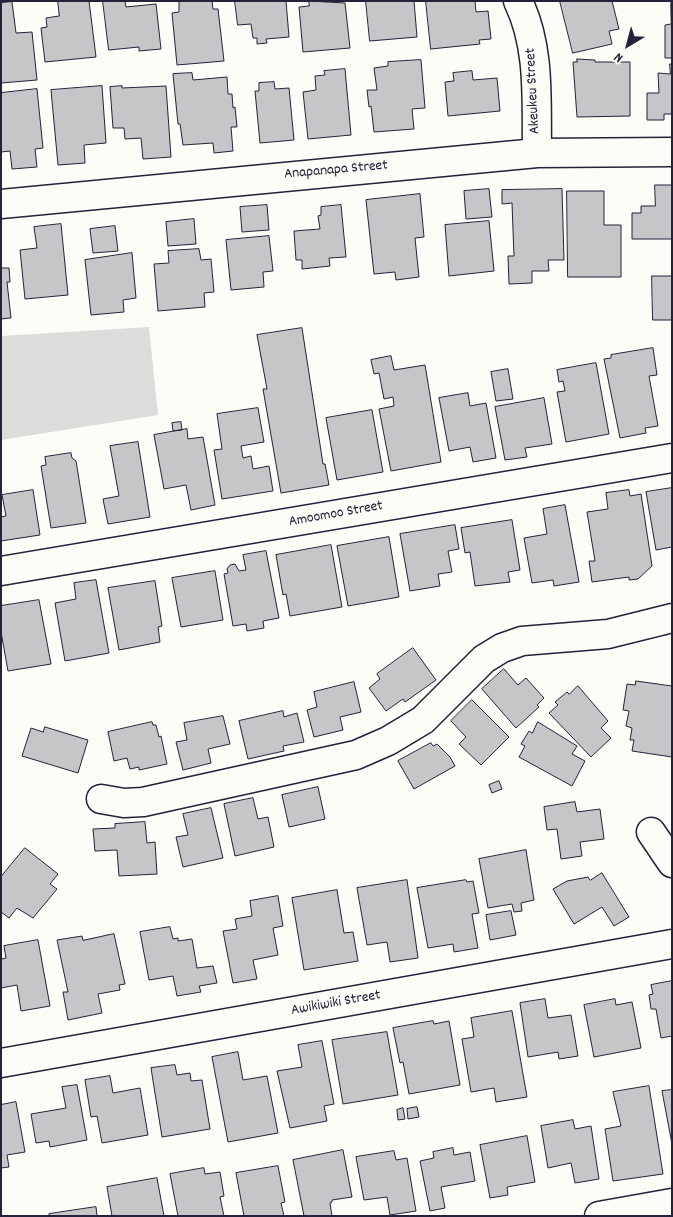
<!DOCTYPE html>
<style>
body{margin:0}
#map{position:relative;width:673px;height:1217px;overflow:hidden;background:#fdfcf7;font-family:Dekko,sans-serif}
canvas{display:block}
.frame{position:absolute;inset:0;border:2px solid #22223b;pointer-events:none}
.north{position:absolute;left:603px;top:20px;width:50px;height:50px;-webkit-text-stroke:4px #fdfcf7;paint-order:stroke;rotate:217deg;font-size:14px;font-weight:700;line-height:20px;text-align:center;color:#22223b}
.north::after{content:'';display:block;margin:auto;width:18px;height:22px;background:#22223b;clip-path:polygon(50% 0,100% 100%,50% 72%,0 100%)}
</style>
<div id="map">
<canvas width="673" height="1217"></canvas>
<div class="frame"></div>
<div class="north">N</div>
</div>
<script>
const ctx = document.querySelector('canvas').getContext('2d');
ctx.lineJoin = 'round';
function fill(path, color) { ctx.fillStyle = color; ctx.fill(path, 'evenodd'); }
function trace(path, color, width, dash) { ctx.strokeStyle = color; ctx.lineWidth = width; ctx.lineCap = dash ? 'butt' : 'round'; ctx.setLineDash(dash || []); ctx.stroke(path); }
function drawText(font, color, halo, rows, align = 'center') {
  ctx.font = font + ' Dekko,sans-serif'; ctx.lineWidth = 5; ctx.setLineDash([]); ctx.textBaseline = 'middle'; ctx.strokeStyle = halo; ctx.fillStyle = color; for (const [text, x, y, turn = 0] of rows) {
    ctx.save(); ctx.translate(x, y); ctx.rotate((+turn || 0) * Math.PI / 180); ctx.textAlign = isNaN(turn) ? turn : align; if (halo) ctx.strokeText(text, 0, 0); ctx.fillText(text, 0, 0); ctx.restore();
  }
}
const green = new Path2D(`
 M149,327l9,88 -157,25v-104z`);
const building = new Path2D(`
 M58,1h31l7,56 -51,5 -4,-34 6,-1 -1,-9 13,-2z
 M103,1h22l1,6 30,-3 5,45 -22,2v-4l-30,3z
 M185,1h27l1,8h5l6,52 -47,4 -5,-52 7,-1v-10z
 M235,1h51l3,36 -23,2 1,4 -10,1v-6h-4l-2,-14 -13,1z
 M309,1l36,2 5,45 -47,4 -4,-45 10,-1z
 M366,1h48l3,36 -47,4z
 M426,1h49l1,11 12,-1 3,28 -12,1 1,4 -49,5z
 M560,1h52l7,28 -10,2 3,13 -39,9z
 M12,2l4,31 16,-1 5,48 -36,3v-80z
 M671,3l1,55h-7v-33l6,-1z
 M577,59l18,1v2h35v54l-53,1 -4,-55h4z
 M421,60l4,48 -13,1 2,20 -40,3 -3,-26 -2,1 -2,-17h10l-3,-22 14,-2v-4z
 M670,64h2v50h-8v6h-17v-27h12l-1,-20 12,1z
 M345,69l6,66 -43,4 -5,-47 13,-2 -1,-14 10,-1 -1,-4z
 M472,71l1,9 24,-2 3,33 -52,5 -3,-34 9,-1 -1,-8z
 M192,73l1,7 34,-3 1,17h4l1,14 2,-1 2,20h-6l2,24 -19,2 -1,-10 -30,2 -3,-21h-2l-5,-50z
 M274,82l1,7 14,-1 5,52 -34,3 -5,-52h4v-8z
 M102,86l4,57 -22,2 1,18 -27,2 -7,-75z
 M122,86v2l44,-2 5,71 -28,2 -2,-21 -16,1 -1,-11h-11l-3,-41z
 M37,89l6,59 -8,1 2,18 -25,2 -2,-18 -9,1v-59z
 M655,185h17v54h-40v-26h9v-7h14z
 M489,189l3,28 -26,2 -2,-28z
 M562,189l2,71h-16l1,11h-17v12l-23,1 -1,-28h6l-2,-53 -10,1v-14z
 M567,191h37v34h17v52h-53z
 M420,194l4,43 -9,1 4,39 -23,3 -1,-8 -21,2 -8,-74z
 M267,205l2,25 -27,2 -2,-25z
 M341,205l5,52 -17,1 1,8 -28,3v-9h-6l-2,-29 26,-2 -2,-13 3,-1v-8z
 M194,219l2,25 -28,2 -2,-24z
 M489,221l5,50 -45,5 -4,-51z
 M61,224l7,71 -43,4 -5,-49 17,-2 -3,-21z
 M115,226l3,25 -25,2 -3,-24z
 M269,236l4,35 -10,1 1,15 -33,3 -5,-50z
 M199,249l2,11 10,-1 3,33 -10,1 1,14 -47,4 -4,-47 15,-1 -1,-12z
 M132,253l4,45 -13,2 1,12 -33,3 -6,-55z
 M1,268h8l1,14h-3l4,36 -10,1z
 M652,276h20v44h-19z
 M302,328l21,136h2l4,21 -48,8 -18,-104h4l-10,-54z
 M653,348l4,27 -8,1 9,50 -13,2 1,5 -26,5 -16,-79 7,-1v-3z
 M391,356l3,14 31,-5 16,97 -50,9 -12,-62 15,-3 -1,-9 -9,2 -5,-26 -5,1 -3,-14z
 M596,363l13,71 -43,8 -9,-50 8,-1 -2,-10 -4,1 -2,-12z
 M508,369l5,30 -17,2 -5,-29z
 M468,393l2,13 16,-3 10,55 -23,4 -3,-15 -21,4 -10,-53z
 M544,398l8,46 -27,4 2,9 -22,3 -10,-53z
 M258,408l6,34 -23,4 2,12 8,-2 2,13 16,-3 4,25 -51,8 -8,-49 8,-1 -5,-35z
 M372,410l11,62 -46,8 -11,-62z
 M181,422l1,8 -9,1 -1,-8z
 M187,429l1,10 15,-2 12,68 -24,5 -5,-25 -22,4 -10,-54z
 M138,442l12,75 -42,7 -5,-25 16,-3 -9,-50z
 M71,453l1,5 4,3 10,62 -35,5 -10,-62 5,-1 -1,-8z
 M672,488v59l-16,3 -10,-58z
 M33,490l7,45 -39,6v-24l5,-1 -4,-21z
 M629,490l1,6 11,-2 11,72 -14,13 -9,1v-3l-37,5 -3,-21h6l-8,-49 21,-3 -2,-16z
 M565,505l14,77 -25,4 -1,-6 -21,3 -8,-45 23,-4 -4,-25z
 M512,520l8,50 -12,2 2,10 -35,4 -5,-34 -5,1 -4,-25z
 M455,525l4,24 -11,2 4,21 -14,2 2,12 -30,5 -10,-57z
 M389,537l10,60 -51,9 -11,-60z
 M331,545l11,62 -52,9 -4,-22 -3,1 -7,-40z
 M266,551l13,67 -16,3 1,7 -17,3 -1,-7 -13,2 -9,-52 4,-1 -1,-4 3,-4 5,-1 4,7 7,-1 -3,-15z
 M215,571l8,49 -42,7 -9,-49z
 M96,580l13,73 -44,8 -10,-58 21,-4 -2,-16z
 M155,581l7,45 -4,1 2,15 -41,8 -11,-62z
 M39,600l12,64 -43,7 -7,-39v-26z
 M413,648l23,32 -31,22 -2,-3 -17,12 -17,-23 11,-9 -3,-5z
 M504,669l14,16 8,-7 18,20 -7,7 2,2 -23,21 -34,-39z
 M636,681l36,5v71l-40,-6 2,-11h-4l2,-12 -6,-2 3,-15 -6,-1 4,-26 8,1z
 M354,682l7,30 -21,5 3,13 -29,7 -7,-27 10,-3 -3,-15z
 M578,686l30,35 -7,7 10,10 -20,19 -42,-44 9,-8 -3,-3 12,-10 2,2z
 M472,700l37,37 -28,28 -22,-21 7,-7 -15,-16z
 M283,711l1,6 13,-4 7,29 -21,4 1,5 -36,8 -9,-38z
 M223,716l7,28 -22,5 3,14 -28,7 -7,-28 11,-2 -3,-17z
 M152,722l1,3h3l3,12 2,-1 6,28 -28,6v-3l-9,2 -3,-11 -13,3 -6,-29z
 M538,722l39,24 -5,8 13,7 -13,25 -53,-29 6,-11 -4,-2 8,-13 3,2z
 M45,727l43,13 -10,33 -56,-17 9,-28 12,4z
 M431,743l2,3 4,-2 13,13 5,9 -41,23 -16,-28z
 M499,781l3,8 -10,4 -3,-8z
 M318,787l7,32 -36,8 -7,-32z
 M253,798l5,21 10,-2 6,30 -39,9 -11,-52z
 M575,802l2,10 23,-3 4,30 -24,3 2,14 -21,3 -4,-30 -10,1 -3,-23z
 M211,808l12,50 -40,9 -7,-30 12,-2 -5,-21z
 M145,822l2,21 8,-1 2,32 -38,2 -2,-26 -22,1 -2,-22 22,-1v-4z
 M25,848l33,26 -8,10 7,5 -24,29 -16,-10 -8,10 -8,-6v-35z
 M526,850l8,50 -13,3 1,8 -8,1 -2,-8 -24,4 -9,-49z
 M602,873l27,44 -15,9 -12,-19 -28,17 -21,-35 14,-8 21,-4 2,3z
 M407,880l11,78 -28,4 -3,-20 -20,3 -10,-57z
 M466,880l1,2 6,-1 6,32 -7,1 6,34 -24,4 -1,-8 -25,4 -11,-60z
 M337,890l7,43 9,-1 5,29 -54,9 -12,-72z
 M278,896l5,30 -10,2 5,27 -25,5 4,19 -24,4 -10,-52 14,-2 -2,-10 17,-3 -2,-15z
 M511,911l5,24 -26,5 -4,-25z
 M170,927l3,12 5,-1v3l14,-2 5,29 16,-2 4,17 -18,3 2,6 -24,4 -4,-20 -24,4 -9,-48z
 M114,934l11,50 -6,1 1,5 -22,4 4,19 -34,7 -5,-28h5l-11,-52 25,-4 1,4z
 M38,940l12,66 -29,5 -4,-26 -16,3v-29l5,-1 -2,-12z
 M672,981v55l-11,2 -5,-29h-5l-2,-14 4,-1 -2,-9z
 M545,999l3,19 23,-3 7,41 -19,3 -1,-7 -30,5 -8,-54z
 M615,999l1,6 16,-3 9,46 -47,9 -10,-52z
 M512,1011l15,86 -31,5 -2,-14 -23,4 -9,-53 12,-2 -3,-19z
 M433,1021l1,3 15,-3 11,64 -51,9 -6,-32 -3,1 -7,-35z
 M387,1032l11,63 -55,9 -11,-64z
 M322,1041l12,63 -10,2 3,15 -37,7 -13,-57 25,-4 -4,-22z
 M238,1052l5,28 24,-4 11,57 -50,9 -16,-85z
 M175,1065l2,10 13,-2 1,8 11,-1 8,49 -48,8 -11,-69z
 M110,1076l3,17 27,-5 8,47 -46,8 -5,-27 -6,1 -6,-37z
 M77,1085l10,55 -37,7 -1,-6 -13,2 -5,-29 35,-6 -4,-21z
 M649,1086l14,88 -50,7 -8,-52 16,-3 -8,-34z
 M672,1090v54l-10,-53z
 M16,1102l9,50 -18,3 2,12 -8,1v-63z
 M417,1107l2,10 -11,2 -1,-10z
 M403,1108l2,11 -7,1 -1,-10z
 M573,1120l2,9 16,-3 8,53 -24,4 -4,-20 -23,5 -7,-42z
 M527,1136l8,46 -28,5 1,8 -18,3 -10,-53z
 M453,1148l1,7 16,-3 5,29 -34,6 4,21 -15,3 -10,-50 14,-3 -1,-6z
 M343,1150l9,47 -20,3v2l-2,1 2,13h-28l-11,-56z
 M394,1151l2,9 11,-2 9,53 -26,4 -3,-18 -23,3 -8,-43z
 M278,1166l7,36 -4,1 3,13h-40l-8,-43z
 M204,1168l1,6 15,-2 4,24 -4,1 4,19h-46l-8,-42z
 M157,1178l7,38h-52l-5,-29z
 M96,1207l1,9h-48v-2z`);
const minor = new Path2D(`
 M518,1c23,47 18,101 19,152
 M1,204l536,-51 135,-1
 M1,571l671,-113
 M101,799l23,4 19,-1 213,-47 32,-14 35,-21 61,-61 18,-11 20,-7 86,-7 64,-16
 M651,832l21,31
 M1,1063l671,-119
 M599,1216l73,-13`);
const streetNames = [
 ["Akeukeu Street",534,91,-93],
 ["Anapanapa Street",336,171,-5],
 ["Amoomoo Street",336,515,-10],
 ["Awikiwiki Street",336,1004,-10]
];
fill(green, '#dddcdb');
fill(building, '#c6c6c8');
trace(building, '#22223b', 1);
trace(minor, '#22223b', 31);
trace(minor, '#fdfcf7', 28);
drawText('15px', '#22223b', '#fdfcf7', streetNames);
</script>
